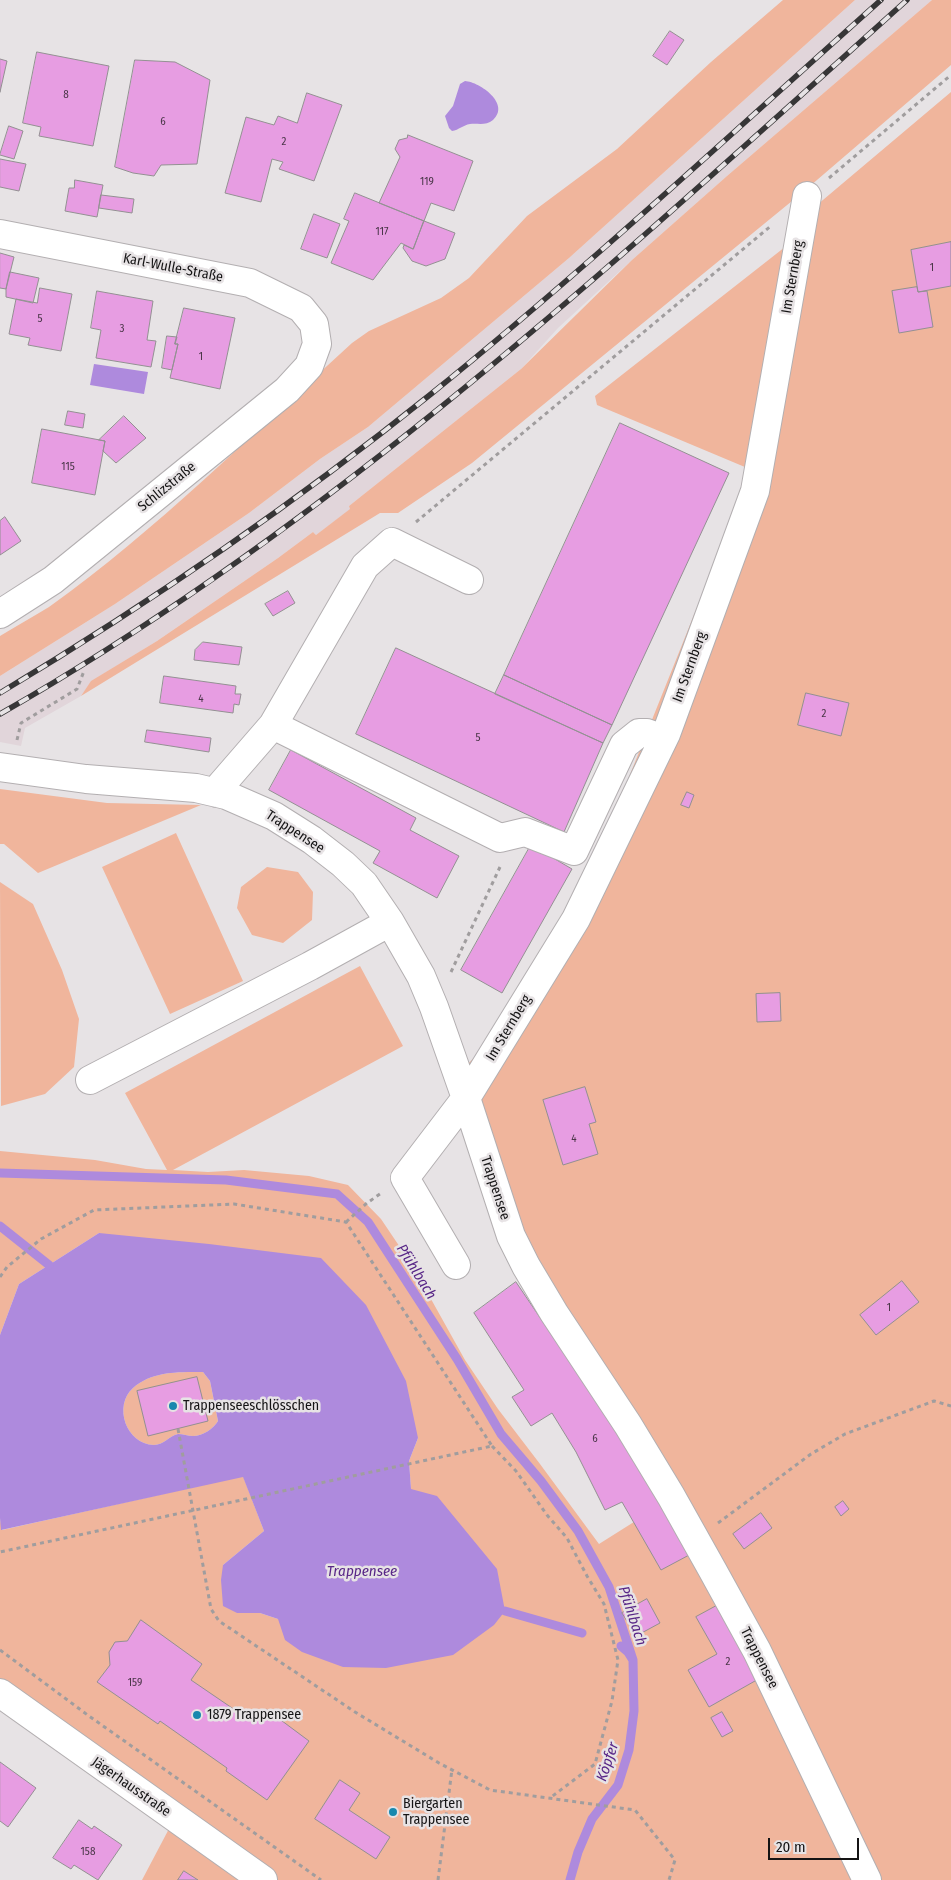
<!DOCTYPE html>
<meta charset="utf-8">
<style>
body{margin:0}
#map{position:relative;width:951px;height:1880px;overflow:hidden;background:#e7e3e5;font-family:"Fira Sans Condensed",sans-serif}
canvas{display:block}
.scale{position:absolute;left:768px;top:1838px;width:91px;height:22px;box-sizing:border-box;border:2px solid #151415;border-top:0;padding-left:6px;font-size:15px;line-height:18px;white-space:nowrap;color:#151415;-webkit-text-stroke:4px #e7e3e5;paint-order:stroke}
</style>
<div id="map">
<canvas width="951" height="1880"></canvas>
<div class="scale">20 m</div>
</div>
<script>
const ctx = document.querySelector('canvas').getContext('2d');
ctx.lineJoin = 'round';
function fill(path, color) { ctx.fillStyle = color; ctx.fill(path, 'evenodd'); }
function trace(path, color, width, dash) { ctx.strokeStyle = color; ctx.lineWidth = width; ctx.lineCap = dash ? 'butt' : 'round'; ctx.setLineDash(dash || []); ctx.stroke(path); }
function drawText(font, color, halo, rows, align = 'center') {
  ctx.font = font + ' "Fira Sans Condensed",sans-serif'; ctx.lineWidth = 5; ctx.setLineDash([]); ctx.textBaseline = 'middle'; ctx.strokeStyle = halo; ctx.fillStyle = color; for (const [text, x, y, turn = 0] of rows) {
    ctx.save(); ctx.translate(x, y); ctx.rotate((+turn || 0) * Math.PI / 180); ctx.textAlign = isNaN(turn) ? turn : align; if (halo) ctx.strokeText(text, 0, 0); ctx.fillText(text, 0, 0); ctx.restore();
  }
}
const built = new Path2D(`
 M855,0h77l-205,176 -95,84 -74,68 -37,41 -172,137 2,3 -35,26 -3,-3 -35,26 -121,83 -65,40 -11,15 -56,32 -4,18 -21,-4v-66l115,-72 134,-91 71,-54 48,-32 201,-169z`);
const green = new Path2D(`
 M783,0h72l-286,258 -201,169 -48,32 -71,54 -134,91 -115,72v-40c16,-10 33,-19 49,-29 109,-78 204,-174 303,-264l17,-12 72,-33 28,-20 58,-62 90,-67 94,-87z
 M932,0h19v65l-148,127 -331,271 -74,50h-18l-299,183 10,-15 66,-40 121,-83 35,-26 3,3 34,-26 -1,-3 172,-137 111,-109 95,-84z
 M951,92v1788h-809l39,-74 -181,-124v-164l2,12 241,-54 21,55 -41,34 14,48h23l18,6 133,-129 -2,-29 9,-23 -319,-205 -80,51 -19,51v-184l95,9 51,9 21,1 -42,-77 235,-127 43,80 -230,124 35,2 36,-2 65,6 39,9 33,34 31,46 53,95 33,49 42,55 59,80 73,-46 -140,-221 -68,-209 34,-35 93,-161 161,-402 -155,-65 -2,-9 190,-149 32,-42z
 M0,789l107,14 94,2 -163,68 -34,-29h-4z
 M176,833l67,148 -73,33 -68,-147z
 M267,867l31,5 15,20 -1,28 -29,23 -31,-8 -15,-27 4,-21z
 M0,882l33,22 29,66 17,49 -5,48 -29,27 -44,12z
 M203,1372l7,9 8,40c-5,8 -15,15 -25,15 -5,0 -10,-2 -15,-2 -9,2 -14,11 -24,11 -28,-1 -41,-39 -21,-57 19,-17 46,-16 70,-16z`);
const water = new Path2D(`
 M465,81c15,1 46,23 28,39 -7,6 -15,3 -23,4 -7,1 -11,6 -18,7l-3,-3 -4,-12 8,-10 7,-22z
 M94,364l54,8 -4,22 -54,-9z
 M99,1233l110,11 112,14 45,47 40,76 12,57 -9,23 2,28 26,7 60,73 8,42 -11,14 -41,30 -67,13 -43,-1 -41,-15 -17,-12 -7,-21 -18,-6h-23l-14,-7 -2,-26 2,-15 41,-34 -21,-54 -242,53 -1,-12v-183l19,-51zM203,1372l7,9 8,40c-5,8 -15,15 -25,15 -5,0 -10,-2 -15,-2 -9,2 -14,11 -24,11 -28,-1 -41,-39 -21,-57 19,-17 46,-16 70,-16z`);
const stream = new Path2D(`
 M0,1173l226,7 111,14 31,28 89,137 44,75 40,47 37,50 31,56 24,73
 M0,1226l49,39
 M505,1611l77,22
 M570,1880l8,-28 14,-33 26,-34 11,-35 5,-39 -1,-51 -5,-8 -7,-6`);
const building = new Path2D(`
 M670,31l14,9 -17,25 -14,-9z
 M37,52l72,14 -16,80 -54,-10 2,-9 -18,-4z
 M0,59l7,2 -7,31z
 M135,60l40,2 35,18 -13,84 -36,1 -7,11 -21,-3 -18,-6z
 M307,93l35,12 -28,76 -35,-12 4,-7 -11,-3 -11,43 -36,-9 21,-76 28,8 4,-9 19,7z
 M9,126l14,5 -9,28 -14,-4z
 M408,135l65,26 -19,50 -23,-8 -7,18 -45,-18 21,-46 -5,-8 4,-9 8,-2z
 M0,159l26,5 -7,27 -19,-4z
 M75,180l28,5 -6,32 -32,-6 4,-23h5z
 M355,193l69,28 -11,28 -12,-6 -28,37 -42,-17 18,-42 -5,-2z
 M101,195l33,4 -2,14 -33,-5z
 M314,214l26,10 -13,34 -26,-9z
 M424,221l31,12 -10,26 -19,7 -14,-5 -9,-13 1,-3 9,4z
 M951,242v44l-33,6 -7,-42z
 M0,253l14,4 -8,32 -6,-1z
 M10,272l29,6 -6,25 -27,-6v-8z
 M917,287l1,5 9,-1 6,36 -34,6 -7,-42z
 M40,288l32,6 -11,57 -33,-6 2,-7 -21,-4 7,-35 21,4z
 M97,291l56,10 -6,39 9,1 -5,26 -55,-9 5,-28 -10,-2z
 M184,308l51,10 -15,71 -50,-11 8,-34h-3z
 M167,336l10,1 -2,7h3l-6,26 -10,-2z
 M68,411l17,3 -2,14 -18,-3z
 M124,416l22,22 -30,25 -13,-12 2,-10 -6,-1z
 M620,423l109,50 -117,252 -108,-50z
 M42,429l63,12 -10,54 -63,-12z
 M5,517l16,24 -21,14v-34z
 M288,591l7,12 -22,13 -8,-12z
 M203,642l39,5 -3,18 -45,-5 1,-10z
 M396,648l207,95 -39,89 -208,-98z
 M504,675l108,50 -9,18 -108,-49z
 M164,676l72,10 -1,8h6l-2,11 -5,-1 -1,9 -73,-10z
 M806,693l43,10 -8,33 -43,-11z
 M147,730l64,8 -2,14 -64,-10z
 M291,750l125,68 -6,12 49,26 -22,42 -64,-35 7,-12 -111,-61z
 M687,792l7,3 -5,13 -8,-3z
 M531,845l41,24 -70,124 -41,-23z
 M780,993l1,28 -24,1 -1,-28z
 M585,1087l11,35 -7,2 9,30 -35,11 -20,-65z
 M902,1281l17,21 -43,33 -16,-20z
 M516,1282l137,203 38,69 -30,16 -39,-68 -17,8 -29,-58 -24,-39 -21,13 -19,-29 12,-7 -50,-77z
 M197,1377l11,44 -60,15 -11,-45z
 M843,1501l6,8 -8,7 -6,-9z
 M761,1513l11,15 -28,21 -11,-15z
 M647,1599l13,24 -24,13 -14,-23z
 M720,1604l42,73 -53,30 -21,-37 29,-16 -21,-37z
 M141,1620l61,44 -11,16 44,30 2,-3 20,14 9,-12 43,32 -42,59 -41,-29 1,-3 -67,-47 -2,3 -61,-42 13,-17 -1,-13 6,-10 12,-1z
 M722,1712l11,19 -11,6 -11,-19z
 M0,1762l36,26 -28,39 -8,-6z
 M340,1780l20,13 -11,17 41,27 -14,22 -61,-40z
 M79,1820l13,9 2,-3 28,19 -24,35 -24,-15 -3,4 -18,-11z
 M184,1871l14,9h-20z`);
const path = new Path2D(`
 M829,178l122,-103
 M416,522l356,-297
 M17,740l4,-17 56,-34 7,-18
 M451,972l49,-105
 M346,1222l21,-19 13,-9
 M0,1277l7,-10 34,-28 53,-29 140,-6 112,18 146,224 -492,106
 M178,1429l33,180 8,12 136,91 84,51 51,27 145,20 40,50 -6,20
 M492,1446l24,25 31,44 20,23 20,38 17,28 14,56 -6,41 -17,63 -45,34
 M718,1523l93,-69 34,-20 89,-33 17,5
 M0,1650l89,66 232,164
 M438,1880l14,-111`);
const minor = new Path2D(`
 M0,234l250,49 51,25 13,16 3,20 -8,22 -22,24 -234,190 -53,34
 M273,725l227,113 25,-6 49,19 50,-106 15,-12h8l16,6
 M0,767l86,12 110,9 30,7 48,21 38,24 31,24 21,20 26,38 31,54 13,31 32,91 45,138 15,30 28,47 74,112 43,71 42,75 44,80 110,229
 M217,793l4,-8 52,-60 92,-159 27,-24 77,38
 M90,1080l220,-114 80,-44
 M456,1265l-51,-87 61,-80 110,-179 90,-185 89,-243 52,-295
 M0,1693l263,187`);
const rail = new Path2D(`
 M0,693c150,-90 294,-189 431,-299 155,-125 301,-261 450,-394
 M0,714c336,-192 621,-457 907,-714`);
const markers = [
 [173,1406,5,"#1888ae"],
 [197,1715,5,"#1888ae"],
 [393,1812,5,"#1888ae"]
];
const numberNames = [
 ["8",66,95],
 ["6",163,122],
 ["2",284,142],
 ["119",427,182],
 ["117",382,232],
 ["1",932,268],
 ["5",40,319],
 ["3",122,329],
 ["1",201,357],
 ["115",68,467],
 ["4",201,699],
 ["2",824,714],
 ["5",478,738],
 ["4",574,1139],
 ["1",889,1308],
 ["6",595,1439],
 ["2",728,1662],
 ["159",135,1683],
 ["158",88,1852]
];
const streetNames = [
 ["Karl-Wulle-Straße",173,268,11],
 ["Im Sternberg",793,277,-80],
 ["Schlizstraße",167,487,-39],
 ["Im Sternberg",690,667,-70],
 ["Trappensee",295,832,33],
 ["Im Sternberg",509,1028,-59],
 ["Trappensee",495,1188,72],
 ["Trappensee",759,1658,63],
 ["Jägerhausstraße",131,1787,35]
];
const poiNames = [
 ["Trappenseeschlösschen",183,1406],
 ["1879 Trappensee",207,1715],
 ["Biergarten",403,1804],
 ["Trappensee",403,1820]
];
const waterNames = [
 ["Pfühlbach",416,1272,58],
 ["Trappensee",362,1572],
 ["Pfühlbach",632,1616,72],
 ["Köpfer",608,1762,-71]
];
fill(built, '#e1d5da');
fill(green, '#f0b59c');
fill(water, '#ae8add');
trace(stream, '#ae8add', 9);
fill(building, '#e79de2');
trace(building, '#939092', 1);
trace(minor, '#b3afb1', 30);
trace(path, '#a09d9e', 3, [4, 4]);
trace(minor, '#fff', 28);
trace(rail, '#373637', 5.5);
trace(rail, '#e7e3e5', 4, [11]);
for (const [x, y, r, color] of markers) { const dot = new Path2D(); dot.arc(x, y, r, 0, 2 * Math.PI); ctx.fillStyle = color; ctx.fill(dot); trace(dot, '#e7e3e5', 2); }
drawText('11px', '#4a3648', null, numberNames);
drawText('14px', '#151415', '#e7e3e5', streetNames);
drawText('14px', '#151415', '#e7e3e5', poiNames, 'left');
drawText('italic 15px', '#582687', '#e7e3e5', waterNames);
</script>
